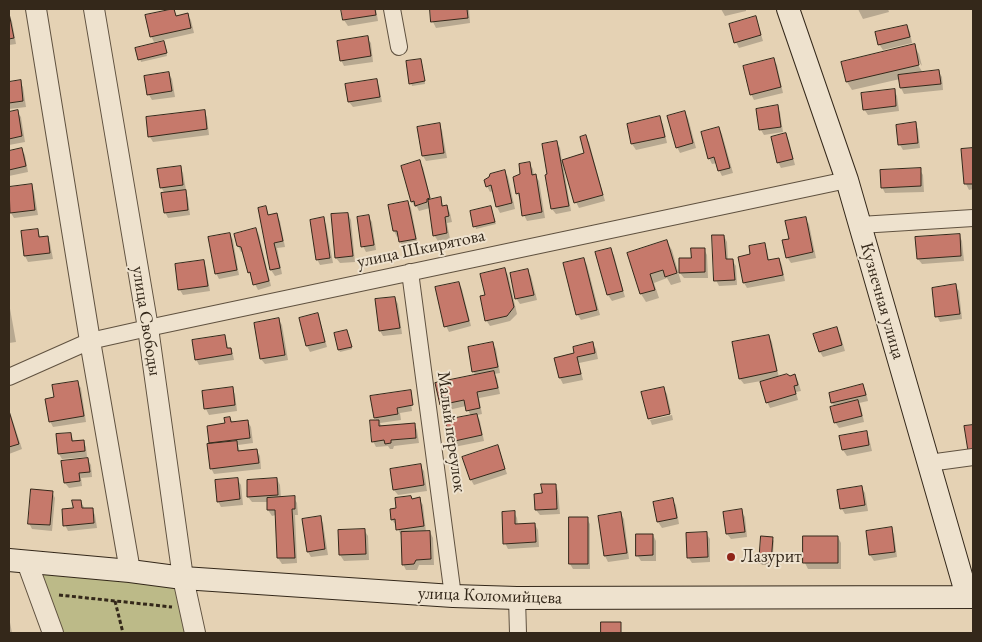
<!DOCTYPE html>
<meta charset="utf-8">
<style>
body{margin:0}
#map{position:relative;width:982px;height:642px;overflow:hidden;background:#e5d2b4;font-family:"EB Garamond",serif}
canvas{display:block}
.frame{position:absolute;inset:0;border:10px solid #34281a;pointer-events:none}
</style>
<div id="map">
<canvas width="982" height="642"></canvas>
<div class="frame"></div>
</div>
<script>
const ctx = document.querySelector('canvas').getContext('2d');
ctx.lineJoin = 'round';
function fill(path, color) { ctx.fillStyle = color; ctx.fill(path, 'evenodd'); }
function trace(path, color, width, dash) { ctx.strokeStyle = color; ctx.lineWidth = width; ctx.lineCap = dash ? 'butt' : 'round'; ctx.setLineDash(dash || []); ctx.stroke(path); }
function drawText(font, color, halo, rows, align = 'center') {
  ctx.font = font + ' "EB Garamond",serif'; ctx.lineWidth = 4; ctx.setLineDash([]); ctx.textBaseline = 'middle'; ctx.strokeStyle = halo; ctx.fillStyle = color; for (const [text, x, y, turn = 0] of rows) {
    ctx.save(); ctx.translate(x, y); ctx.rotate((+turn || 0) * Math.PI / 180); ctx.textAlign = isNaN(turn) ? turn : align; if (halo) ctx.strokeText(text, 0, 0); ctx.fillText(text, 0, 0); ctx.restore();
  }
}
const green = new Path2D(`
 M27,562l156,16 12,55h-142z`);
const shadow = new Path2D(`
 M343,9h33l2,12 -30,5 -4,-6z
 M441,9h28l1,14 -34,5 -3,-6 -2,-12z
 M721,9h25v2l-21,5z
 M858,9h30l1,3 -26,7z
 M173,10l4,7 10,-2 4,5 3,13 -40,9 -3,-6z
 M9,15l3,6 4,23 -7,1z
 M755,18l3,6 5,17 -24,7 -3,-6z
 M906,26l4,6 2,11 -29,7 -4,-6z
 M367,38l4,5 2,19 -29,4 -3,-6z
 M164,45l3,11 -26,6 -4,-13z
 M914,46l5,8 3,12 -5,-7 -2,1 8,13 16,-1 3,5 1,13 -39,4 -3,-6 -1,-9 -48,11 -5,-8z
 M773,59l4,6 6,28 -29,7 -3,-6z
 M422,63l3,21 -13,2 -1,-3z
 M169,74l3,5 3,18 -23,3 -3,-5 -3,-18z
 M376,80l3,6 3,16 -29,5 -4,-5 -3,-17z
 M20,82l3,5 3,20 -17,2v-26z
 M894,90l3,6 2,15 -31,4 -4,-6z
 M777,107l3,5 3,20 -19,3 -3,-5z
 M204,111l3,6 2,18 -56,7 -3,-5z
 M17,112l4,5 4,25 -16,3v-32z
 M684,112l4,6 8,30 -16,5 -3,-6z
 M659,118l4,6 4,19 -31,7 -4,-6 -4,-19z
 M915,124l3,5 2,19 -17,2 -3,-5z
 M439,125l3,5 5,28 -21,3 -3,-5z
 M719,128l3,6 11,39 -11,3 -3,-6 -2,-7 -5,1 -3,-6z
 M786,135l3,6 6,24 -14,3 -3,-6z
 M585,137l4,5 16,59 -26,7 -3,-6 -11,-39 -2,1 8,47 -15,3 -4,-5 -3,-35 8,-31 3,5 2,13 24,-7z
 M973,149v40l-4,1 -3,-6 -4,-33z
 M22,150l3,5 3,17 -19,4v-24z
 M419,162l4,5 8,34 9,-3 4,9h3l3,6 2,9 -5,1 3,16 -12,2 -4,-6 -4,-27 -11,3 -2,-4h-2l-3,-5z
 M529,164l4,5 1,7 1,-1 4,6 6,37 -18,3 -3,-6 -4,-16 -3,-6 5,-18z
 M180,167l3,6 3,17h-2l4,8 2,17 -22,3 -3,-6v-18l-4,-7z
 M920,170l3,5 1,17 -39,1 -3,-6z
 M505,172l3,5 7,32 -15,4 -3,-6 -4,-16 -3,1 -3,-6z
 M31,186l3,5 4,24 -24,3 -3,-5 -2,-24z
 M408,202l3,6 7,37 -14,2 -4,-5 -1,-6 -2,1 -3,-6 -5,-25z
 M266,208l3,8 7,-1 4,6 5,26 -8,1 5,26 -7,2 -4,-6 -12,-61z
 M491,208l5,16 -20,5 -5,-17z
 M348,214l3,6 4,42 -15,1 -4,-5z
 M368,216l4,6 4,28 -10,2 -3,-6z
 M323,219l3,5 7,39 -13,2 -3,-6z
 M805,219l4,5 7,34 -25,5 -4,-6 3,-17z
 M256,229l3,6 12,51 -13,4 -9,-18 -5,-20h-3l-3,-6z
 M37,230l4,8 6,-1 3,6 3,16 -25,3 -3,-6 -3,-23z
 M230,234l3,6 6,35 -20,4 -3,-6z
 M959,235l3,6 2,20 -42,3 -4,-5z
 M724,236l3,6 1,19 4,-1 4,6 1,19 -18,1 -3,-6z
 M667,242l5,8 9,32 -10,3 -4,-7 -13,5 5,15 -13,4 -5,-8 -13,-40z
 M764,244l3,6 2,11 10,-2 3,6 3,16 -38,7 -3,-5 8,-28z
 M610,249l4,6 11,42 -13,4 -4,-6 -11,-42z
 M704,249l3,6 1,23h-24l-4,-5z
 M584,260l3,5 13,50 -19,5 -4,-6z
 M203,261l3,6 4,24 -27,4 -3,-5z
 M505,270l3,5 9,39 -7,7 -20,5 -4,-6v-24z
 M528,271l3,5 6,24 -17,4 -4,-6z
 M459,283l3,6 9,37 -22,6 -3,-6z
 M955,286l4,5 3,28 -22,3 -3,-6z
 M395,298l3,6 4,30 -19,2 -3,-5z
 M9,303l7,39 -7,1z
 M317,315l3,5 7,27 -17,5 -3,-6 -7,-27z
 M279,320l3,5 6,35 -23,4 -4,-5z
 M837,329l3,5 5,17 -22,6 -3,-5z
 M347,331l5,18 -12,3 -1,-2z
 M224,336l3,6 1,7h2l3,6 1,5 -35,5 -3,-6z
 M769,336l3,6 7,36 16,-2 3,5 3,10 -5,1 2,8 -28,8 -3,-6 -6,-21 -17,3 -4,-5z
 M493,344l3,5 4,24 -6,1 3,4 3,16 -21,4 3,16 -5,1 3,6 4,20 -30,6 -3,-6 20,-25 -5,-10 -22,5 -3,-6 -4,-21 39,-8 -3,-5z
 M593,344l3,5 2,10 -19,4 4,17 -20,4 -3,-6 -4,-19 20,-5z
 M77,383l4,5 5,34 -33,5 -3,-6 6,-23z
 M863,386l3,6 2,9 -9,2 2,4 3,15 -25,6 -4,-6v-15l-3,-4 -2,-10z
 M663,388l4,6 4,18 -22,6z
 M232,389l3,5 2,17 -28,4 -3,-6 -3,-16z
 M410,391l2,4h-2l2,16 -12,2 1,7 -21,3 2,4 32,-3 3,6 2,13 -25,3 -1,3h-3l-2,-3 -12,1 -3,-6 4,-20 -2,-3z
 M9,409l13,40 -13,5z
 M672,415l1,5 -21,5 -2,-5z
 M230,418l3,5 15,-1 3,5 2,16 -15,2 2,7 17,-1 3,5 1,13 -47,5 -3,-6 1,-23 -2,-3 16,-18z
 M866,432l3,6 3,13 -25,5 -4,-6 -2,-13z
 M71,434l3,8 9,-1 3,6 1,10 -25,2 -3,-5z
 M497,447l3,5 7,22 -33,11 -3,-5 -7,-22z
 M86,457l5,8 1,12 -11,1 1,8 -13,2 -4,-5 21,-24z
 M420,466l4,5 3,20 -29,4 -4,-5z
 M237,479l4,6 2,20 -22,2 -3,-6z
 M277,479l3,6 1,13h13l3,5 1,12h-3l2,48 -15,1 -4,-6 -2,-43 -4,1 -4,-6v-8h-16l-4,-5z
 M555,485l3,6 2,23 -20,1 -4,-5 7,-16z
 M862,488l3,5 3,18 -23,3 -3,-5 -3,-18z
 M52,492l3,6 -3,33 -20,-2 -3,-6z
 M419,499l4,6 3,27h4l3,6 1,27h-15l-2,5h-11l-3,-6 -1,-29h-1l-3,-6 -1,-4h-1l-4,-5 6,-11 14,-9z
 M672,500l4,5 3,19 -17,4 -4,-6 -4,-19z
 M80,501l4,6v3l8,-1 3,6 2,13 -29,3 -3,-6z
 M741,511l4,6 2,20 -16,2 -4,-5z
 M514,512l3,6 1,8 17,-1 3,5 1,17 -31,2 -3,-6z
 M621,514l3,5 5,40 -21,3 -3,-6 -6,-39z
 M320,517l3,6 5,32 -17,2 -3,-5z
 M587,519l3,5v45h-17l-3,-5z
 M891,529l3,5 3,23 -23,4 -4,-6 -3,-23z
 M364,530l4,6 1,24 -25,1 -4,-6 -1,-24z
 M706,533l4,6v23l-18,1 -4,-6z
 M653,535l3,6v20h-15l-4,-6z
 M838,537l3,6v26h-33l-3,-6z
 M772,538l2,3 -2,24h-10l-2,-3z
 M9,617l3,16h-3z`);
const building = new Path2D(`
 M174,9l2,7 12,-3 3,15 -41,9 -5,-22z
 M341,9h34l1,6 -33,5z
 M430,9h37l1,9 -37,4z
 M9,13l5,25 -5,1z
 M756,16l5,19 -27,8 -5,-19z
 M907,25l3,12 -32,8 -3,-13z
 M368,36l3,20 -31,5 -3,-20z
 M164,41l3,12 -29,7 -3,-12z
 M915,44l4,21 -73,17 -5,-20z
 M774,58l7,29 -31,8 -7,-29z
 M421,59l4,22 -16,3 -3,-23z
 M939,70l2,14 -41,4 -2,-13z
 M169,72l3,19 -25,4 -3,-19z
 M377,79l3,18 -32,5 -3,-18z
 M21,80l2,21 -14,2v-21z
 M895,89l1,17 -33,4 -2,-17z
 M778,105l3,22 -22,3 -3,-21z
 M18,110l4,26 -13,3v-27z
 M205,110l2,19 -59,8 -2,-20z
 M685,111l8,32 -17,5 -9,-32z
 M660,116l5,21 -34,7 -4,-20z
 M916,122l2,21 -20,2 -2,-20z
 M440,123l4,30 -22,3 -5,-29z
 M719,127l11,41 -12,3 -4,-14 -6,2 -7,-27z
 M786,133l7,26 -16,4 -6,-26z
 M586,135l17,60 -29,8 -12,-43 22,-7 -4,-16z
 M557,141l12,65 -18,3 -6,-34 2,-1 -5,-30z
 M22,148l4,18 -17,4v-19z
 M973,148v36h-9l-3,-35z
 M420,160l10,38 -3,1v3l-12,4 -1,-5 -3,1 -10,-36z
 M530,162l2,13 4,-1 6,38 -20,4 -3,-23 -3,1 -3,-17 7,-3 -1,-10z
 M181,166l2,19 -23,3 -3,-19z
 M921,168v18l-40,2 -1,-18z
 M505,170l7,33 -16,4 -5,-22 -5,2 -2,-7 5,-3 1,-3z
 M32,184l3,26 -25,3 -1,-26z
 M186,190l2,20 -24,3 -3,-20z
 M441,197l1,9 5,-1 2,11 -4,1 2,16 -14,3 -5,-36z
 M408,201l8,38 -17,3 -2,-11h-4l-5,-26z
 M266,206l2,9 9,-2 6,28 -9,2 6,25 -10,2 -12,-62z
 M491,206l4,16 -22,5 -3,-16z
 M348,213l5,43 -18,2 -4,-44z
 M369,215l5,30 -13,2 -4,-30z
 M324,217l6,41 -14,2 -6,-40z
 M806,217l7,35 -27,6 -4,-18 7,-1 -4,-18z
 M256,228l13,53 -16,4 -3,-13 -2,1 -7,-26 -4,-1 -3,-12z
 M38,229l1,8 9,-1 2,17 -26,3 -3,-25z
 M230,233l7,37 -22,4 -7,-37z
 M960,234l1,22 -44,3 -2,-22z
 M712,235h12l2,24h7l2,21 -21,1z
 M667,240l10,33 -12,4 -2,-7 -13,4 5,16 -15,4 -13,-41z
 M765,243l3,17 11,-2 4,17 -40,8 -5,-26 12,-3 -1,-8z
 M611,248l12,43 -16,4 -12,-43z
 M691,248h14v24l-26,1v-15h12z
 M584,258l13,52 -21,5 -13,-52z
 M204,260l4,26 -30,4 -3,-26z
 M505,268l9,39 -7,9 -22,5 -5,-25 5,-1 -5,-21z
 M528,269l6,26 -19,4 -5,-26z
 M459,282l10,39 -25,6 -9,-40z
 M956,284l4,30 -25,3 -3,-29z
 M395,297l5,31 -21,3 -4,-32z
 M318,313l7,29 -19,4 -7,-28z
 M279,318l6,37 -25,4 -6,-36z
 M837,327l5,18 -23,7 -6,-18z
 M347,330l5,17 -14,3 -4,-17z
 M225,335l2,13h4l1,6 -37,6 -3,-20z
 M769,335l8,36 -38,8 -7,-37z
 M493,342l5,25 -26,5 -4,-25z
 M593,342l2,11 -18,4 4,17 -22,4 -5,-20 20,-5 -1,-6z
 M494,371l4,17 -21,4 3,16 -14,3 -2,-11 -24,5 -5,-22z
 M787,374l3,2 5,-2 3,11 -4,1 2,8 -30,9 -6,-21z
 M78,381l6,35 -35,6 -4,-23 9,-2 -2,-12z
 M863,384l3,11 -35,8 -2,-10z
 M233,387l2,18 -31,4 -2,-18z
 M664,387l6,27 -22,5 -7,-27z
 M411,390l2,15 -16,3 1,6 -24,4 -4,-22z
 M858,400l4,16 -28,7 -4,-16z
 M9,411l10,33 -10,3z
 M477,414l5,21 -32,7 -5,-22z
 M230,417l1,5 17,-2 2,18 -41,5 -2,-17 18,-3 -1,-5z
 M370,420h9v6l36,-3 1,15 -25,2v3l-6,1 -1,-4 -12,2z
 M973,425v25l-5,1 -4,-25z
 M867,431l2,14 -27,5 -3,-14z
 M71,433l1,8 12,-1 1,11 -27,3 -2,-20z
 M237,441l1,10 19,-2 2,14 -49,6 -3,-25z
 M498,445l7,24 -35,11 -8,-23z
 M88,458l2,14 -11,1 1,8 -16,2 -3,-22z
 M421,464l3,21 -31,5 -3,-21z
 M238,478l2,21 -23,3 -2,-22z
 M277,478l1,17 -31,2v-17z
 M541,484h15l1,25 -22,1 -1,-16 8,-1z
 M862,486l3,19 -25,4 -3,-19z
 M31,489l22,2 -3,34 -22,-1z
 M295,496v13h-3l3,49h-18l-2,-48h-8v-12z
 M411,496l1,3 8,-2 4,29 -28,4 -1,-11 -4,1 -1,-11 6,-1 -1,-10z
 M673,498l4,20 -20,4 -4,-20z
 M72,500h9l1,8h11l1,15 -31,3 -1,-17 11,-1z
 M742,509l3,23 -19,2 -3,-22z
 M515,511v13l20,-1 1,19 -33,2 -1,-32z
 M621,512l6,41 -23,3 -6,-40z
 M321,516l4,33 -18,3 -5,-33z
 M569,517h19v47h-19z
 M892,527l3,25 -26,3 -3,-24z
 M365,529l1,25 -27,1 -1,-25z
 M430,531l1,28 -15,1 -2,4 -12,1 -1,-33z
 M707,532l1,25 -21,1 -1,-25z
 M636,534h17v21l-17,1z
 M761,536l12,1 -2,26h-12z
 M803,536h35v27h-35z
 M601,622h20v11h-20z`);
const path = new Path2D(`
 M59,595l113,12
 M115,601l8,32`);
const minor = new Path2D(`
 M392,9l7,38
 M860,225l113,-7
 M410,272l43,324
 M9,377l81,-36 58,-13 699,-148
 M929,463l44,-6
 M517,598l1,35`);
const tertiary = new Path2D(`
 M36,9l54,332 40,230
 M94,9l54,319 35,250 12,55
 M27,562l26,71`);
const secondary = new Path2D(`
 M788,9l59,171 120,416
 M9,560l121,11 53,7 270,18 64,2 456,-1`);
const markers = [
 [731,557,5,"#8f2418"]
];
const streetNames = [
 ["улица Шкирятова",421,249,-12],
 ["Кузнечная улица",882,301,74],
 ["улица Свободы",146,321,81],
 ["Малый переулок",451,432,82],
 ["улица Коломийцева",490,596,2]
];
const poiNames = [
 ["Лазурит",741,557]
];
fill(green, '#bcba88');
fill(shadow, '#0003');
fill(building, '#c6796b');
trace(building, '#34281a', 1);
trace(minor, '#605240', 18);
trace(tertiary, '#605240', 22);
trace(secondary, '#34281a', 24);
trace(path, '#34281a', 3, [4, 2.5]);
trace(minor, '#eee2ce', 16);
trace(tertiary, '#eee2ce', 20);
trace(secondary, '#eee2ce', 22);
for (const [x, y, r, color] of markers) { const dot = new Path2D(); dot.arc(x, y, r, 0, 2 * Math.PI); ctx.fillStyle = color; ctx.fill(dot); trace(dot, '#eee2ce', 2); }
drawText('18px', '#34281a', '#eee2ce', streetNames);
drawText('18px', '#34281a', '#eee2ce', poiNames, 'left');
</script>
